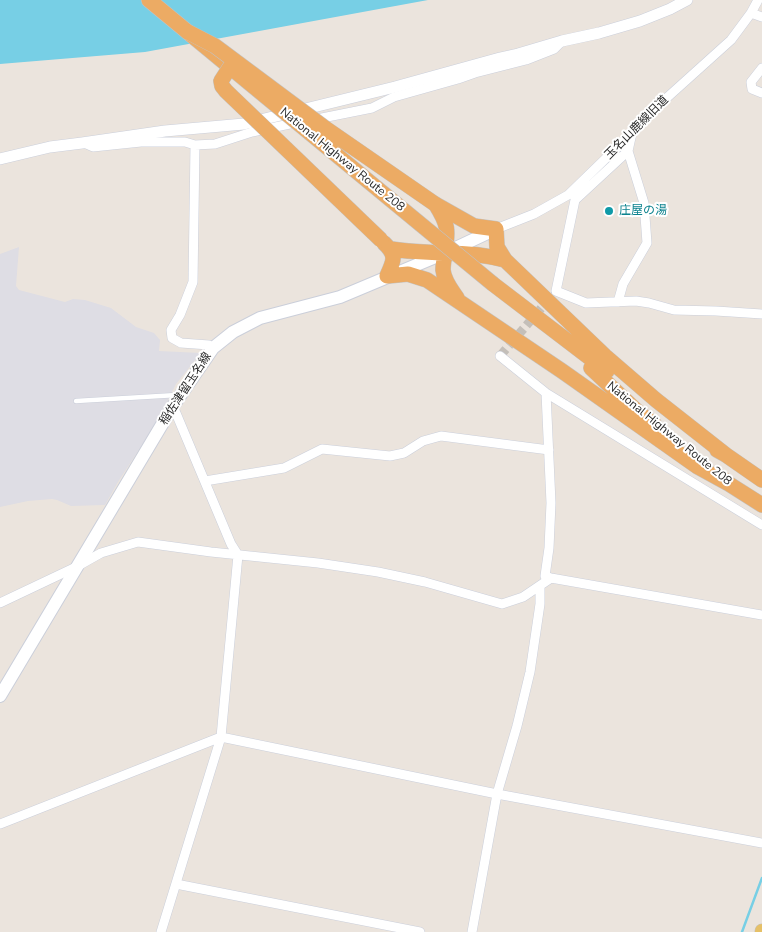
<!DOCTYPE html>
<meta charset="utf-8">
<style>
body{margin:0}
canvas{display:block;background:#ebe4dd}
</style>
<canvas width="762" height="932"></canvas>
<script>
const ctx = document.querySelector('canvas').getContext('2d');
ctx.lineJoin = 'round';
function fill(path, color) { ctx.fillStyle = color; ctx.fill(path, 'evenodd'); }
function trace(path, color, width, dash) { ctx.strokeStyle = color; ctx.lineWidth = width; ctx.lineCap = dash ? 'butt' : 'round'; ctx.setLineDash(dash || []); ctx.stroke(path); }
function drawText(font, color, halo, rows, align = 'center') {
  ctx.font = font + ' "Nunito Sans","Noto Sans JP",sans-serif'; ctx.lineWidth = 4; ctx.setLineDash([]); ctx.textBaseline = 'middle'; ctx.strokeStyle = halo; ctx.fillStyle = color; for (const [text, x, y, turn = 0] of rows) {
    ctx.save(); ctx.translate(x, y); ctx.rotate((+turn || 0) * Math.PI / 180); ctx.textAlign = isNaN(turn) ? turn : align; if (halo) ctx.strokeText(text, 0, 0); ctx.fillText(text, 0, 0); ctx.restore();
  }
}
const industrial = new Path2D(`
 M19,247l-3,39 3,4 46,12 8,-3 12,1 26,8 25,19 18,6 6,7 -1,11 42,2 -25,31 -18,36 -40,62 -13,23 -34,1 -14,-6 -5,-1 -24,2 -28,6v-253z`);
const water = new Path2D(`
 M0,0h428l-283,52 -145,12z`);
const stream = new Path2D(`
 M742,932l20,-54`);
const minorTunnel = new Path2D(`
 M500,356l50,-58`);
const service = new Path2D(`
 M76,401l101,-6`);
const minor = new Path2D(`
 M751,13l11,4
 M762,68l-11,14 1,7 10,4
 M312,120l60,-12 22,-11 64,-18 17,-6 51,-13 28,-11 6,-6
 M632,133l-4,18 -53,49 -19,91 30,12 50,-2 13,2 25,7 42,1 46,3
 M84,143l9,4 48,-5h44l10,3 20,-1 37,-12 47,-10
 M195,145l-2,137 -13,33 -9,15 1,8 9,5 28,2 4,3
 M496,229l38,-15 34,-19 64,-62 19,-21 80,-72 20,-27 7,-13
 M618,302l5,-18 24,-41 -3,-40 -16,-52
 M500,356l46,37 216,132
 M546,393l5,110 -2,45 -4,28 6,2 211,37
 M205,481l79,-13 38,-19 68,7 14,-3 19,-12 18,-5 108,14
 M0,603l78,-37 23,-13 37,-11 73,10 107,11 60,9 47,10 77,22 21,-7 28,-19
 M0,824l221,-87 276,57 265,49
 M176,884l244,48
 M161,932l60,-195 17,-182 -7,-11 -58,-138
 M472,932l25,-138 20,-68 13,-54 10,-68v-17`);
const tertiary = new Path2D(`
 M0,159l50,-12 32,-4 83,-12 79,-7 151,-37 105,-29 18,-4 44,-13 37,-8 41,-12 30,-12 17,-9`);
const secondary = new Path2D(`
 M0,696l173,-290 40,-58 20,-16 27,-14 80,-21 105,-44 51,-24`);
const primary = new Path2D(`
 M762,932v-1`);
const trunk = new Path2D(`
 M149,0l81,67
 M435,204l39,22 22,3 1,18 8,13 100,96 51,44 70,55
 M436,205c13,21 12,25 9,49 -1,5 -2,11 -2,16 1,11 8,19 14,28
 M384,243c13,12 10,18 3,33
 M391,249c18,3 36,3 55,4 20,0 40,2 59,7
 M387,276l21,-2 19,6 135,91 136,96 31,17
 M493,284l114,87
 M591,368l48,45 15,11
 M717,450l9,5 36,25
 M721,477l8,7 33,21`);
const trunkBridge = new Path2D(`
 M188,32l27,14 110,82 110,76
 M381,240l-155,-149 -4,-5 -1,-5 9,-14 263,217`);
const markers = [
 [609,211,5,"#0f9aa8"]
];
const streetNames = [
 ["玉名山鹿線旧道",637,128,-45],
 ["National Highway Route 208",342,160,39],
 ["稲佐津留玉名線",186,389,-57],
 ["National Highway Route 208",669,434,39]
];
const cultureNames = [
 ["庄屋の湯",619,211]
];
fill(industrial, '#dedde4');
fill(water, '#77cfe5');
trace(stream, '#77cfe5', 2.5);
trace(minorTunnel, '#c4bfb9', 9, [9, 4.5]);
trace(service, '#cbcfda', 5.5);
trace(minor, '#cbcfda', 10);
trace(tertiary, '#cbcfda', 12);
trace(secondary, '#cbcfda', 14);
trace(primary, '#c3c3c3', 15);
trace(trunk, '#c3c3c3', 16);
trace(service, '#fff', 4.5);
trace(minor, '#fff', 9);
trace(tertiary, '#fff', 11);
trace(secondary, '#fff', 12);
trace(primary, '#e6c067', 14);
trace(trunk, '#ecab64', 15);
trace(trunkBridge, '#c3c3c3', 16, []);
trace(trunkBridge, '#ecab64', 15);
for (const [x, y, r, color] of markers) { const dot = new Path2D(); dot.arc(x, y, r, 0, 2 * Math.PI); ctx.fillStyle = color; ctx.fill(dot); trace(dot, '#fff', 2); }
drawText('12px', '#2a2a2a', '#fff', streetNames);
drawText('12px', '#0d838f', '#fff', cultureNames, 'left');
</script>
